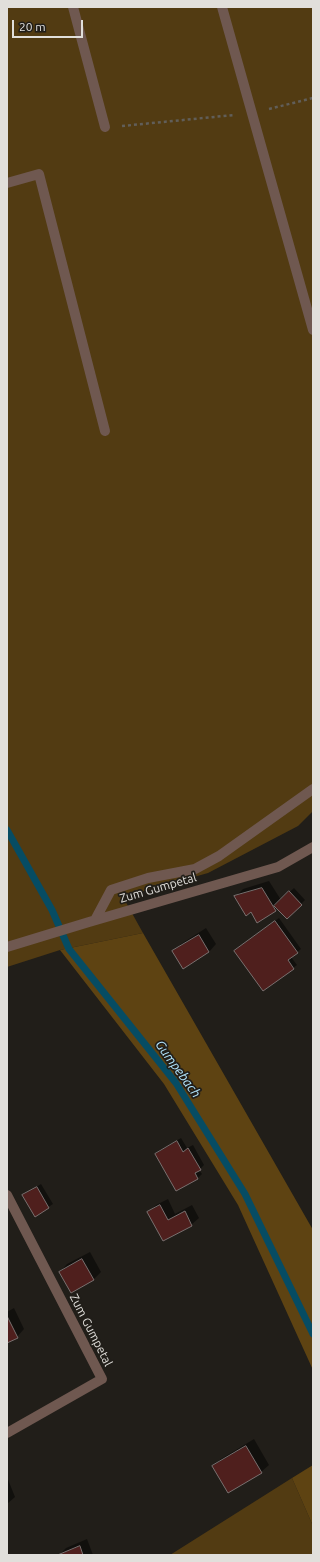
<!DOCTYPE html>
<style>
body{margin:0}
#map{position:relative;width:320px;height:1562px;overflow:hidden;background:#211e19;font-family:Ubuntu,sans-serif}
canvas{display:block}
.frame{position:absolute;inset:0;border:8px solid #e1dfdb;pointer-events:none}
.scale{position:absolute;left:12px;top:20px;width:71px;height:18px;box-sizing:border-box;border:2px solid #e1dfdb;border-top:0;padding-left:5px;font-size:12px;line-height:14px;white-space:nowrap;color:#e1dfdb;-webkit-text-stroke:3px #211e19;paint-order:stroke}
</style>
<div id="map">
<canvas width="320" height="1562"></canvas>
<div class="frame"></div>
<div class="scale">20 m</div>
</div>
<script>
const ctx = document.querySelector('canvas').getContext('2d');
ctx.lineJoin = 'round';
function fill(path, color) { ctx.fillStyle = color; ctx.fill(path, 'evenodd'); }
function trace(path, color, width, dash) { ctx.strokeStyle = color; ctx.lineWidth = width; ctx.lineCap = dash ? 'butt' : 'round'; ctx.setLineDash(dash || []); ctx.stroke(path); }
function drawText(font, color, halo, rows, align = 'center') {
  ctx.font = font + ' Ubuntu,sans-serif'; ctx.lineWidth = 3.5; ctx.setLineDash([]); ctx.textBaseline = 'middle'; ctx.strokeStyle = halo; ctx.fillStyle = color; for (const [text, x, y, turn = 0] of rows) {
    ctx.save(); ctx.translate(x, y); ctx.rotate((+turn || 0) * Math.PI / 180); ctx.textAlign = isNaN(turn) ? turn : align; if (halo) ctx.strokeText(text, 0, 0); ctx.fillText(text, 0, 0); ctx.restore();
  }
}
const green = new Path2D(`
 M7,7h306v804l-15,15 -90,47 -85,24 20,36 -83,17 -53,17z
 M292,1478l21,48v29h-143z`);
const forest = new Path2D(`
 M143,933l170,297v140l-75,-165 -74,-121 -104,-134z
 M313,1465v61l-21,-48z`);
const shadow = new Path2D(`
 M269,881l12,19 13,-12 11,12 -18,18 -10,-10 -2,2 -24,1 -16,-14 8,-8z
 M279,918l22,31 -10,8 6,8 -4,3 -58,-17z
 M206,928l10,16 -7,8 -35,-1 7,-7z
 M181,1138l6,10 6,-3 11,20 -5,5 3,4 -4,4 -21,12 -21,-36 4,-4z
 M41,1184l12,20 -17,11 -12,-20z
 M168,1199l7,15 17,-9 7,13 -8,7 -28,15 -14,-28 7,-7z
 M90,1252l11,20 -7,7 -22,13 -12,-20 7,-8z
 M14,1308l10,21 -7,8 -10,5v-30z
 M254,1439l15,26 -8,7 -48,-6 8,-7z
 M7,1477l8,20 -8,7z
 M87,1539l6,16h-34l7,-7z`);
const stream = new Path2D(`
 M7,830l45,80 17,39 107,134 69,111 68,140`);
const building = new Path2D(`
 M262,888l14,23 -19,12 -6,-11 -5,4 -12,-20z
 M289,891l13,14 -15,14 -13,-13z
 M275,921l23,32 -10,7 6,9 -31,22 -29,-40z
 M199,935l10,17 -26,17 -11,-18z
 M177,1141l6,11 5,-4 13,22 -6,3 3,6 -22,12 -21,-37z
 M37,1187l12,21 -14,9 -13,-22z
 M160,1205l8,15 17,-9 7,15 -29,15 -16,-29z
 M82,1259l12,21 -23,13 -12,-21z
 M7,1316l11,22 -11,5z
 M246,1446l16,27 -34,20 -16,-27z
 M80,1546l3,9h-25z`);
const path = new Path2D(`
 M269,109l44,-11
 M122,126l112,-11`);
const minor = new Path2D(`
 M73,7l32,120
 M222,7l91,323
 M7,183l32,-9 66,257
 M95,920l16,-30 37,-12 47,-9 24,-13 94,-67
 M7,947l82,-25 189,-55 35,-20
 M7,1195l95,184 -95,54`);
const streetNames = [
 ["Zum Gumpetal",158,888,-16],
 ["Zum Gumpetal",91,1330,63]
];
const waterNames = [
 ["Gumpebach",178,1069,54]
];
fill(green, '#523b12');
fill(forest, '#5e4312');
fill(shadow, '#0007');
trace(stream, '#064c63', 7);
fill(building, '#4f1f1d');
trace(building, '#79706f', 1);
trace(path, '#615e59', 2.5, [3, 3]);
trace(minor, '#6f5850', 10);
drawText('12px', '#e1dfdb', '#211e19', streetNames);
drawText('italic 13px', '#b2e5fd', '#211e19', waterNames);
</script>
